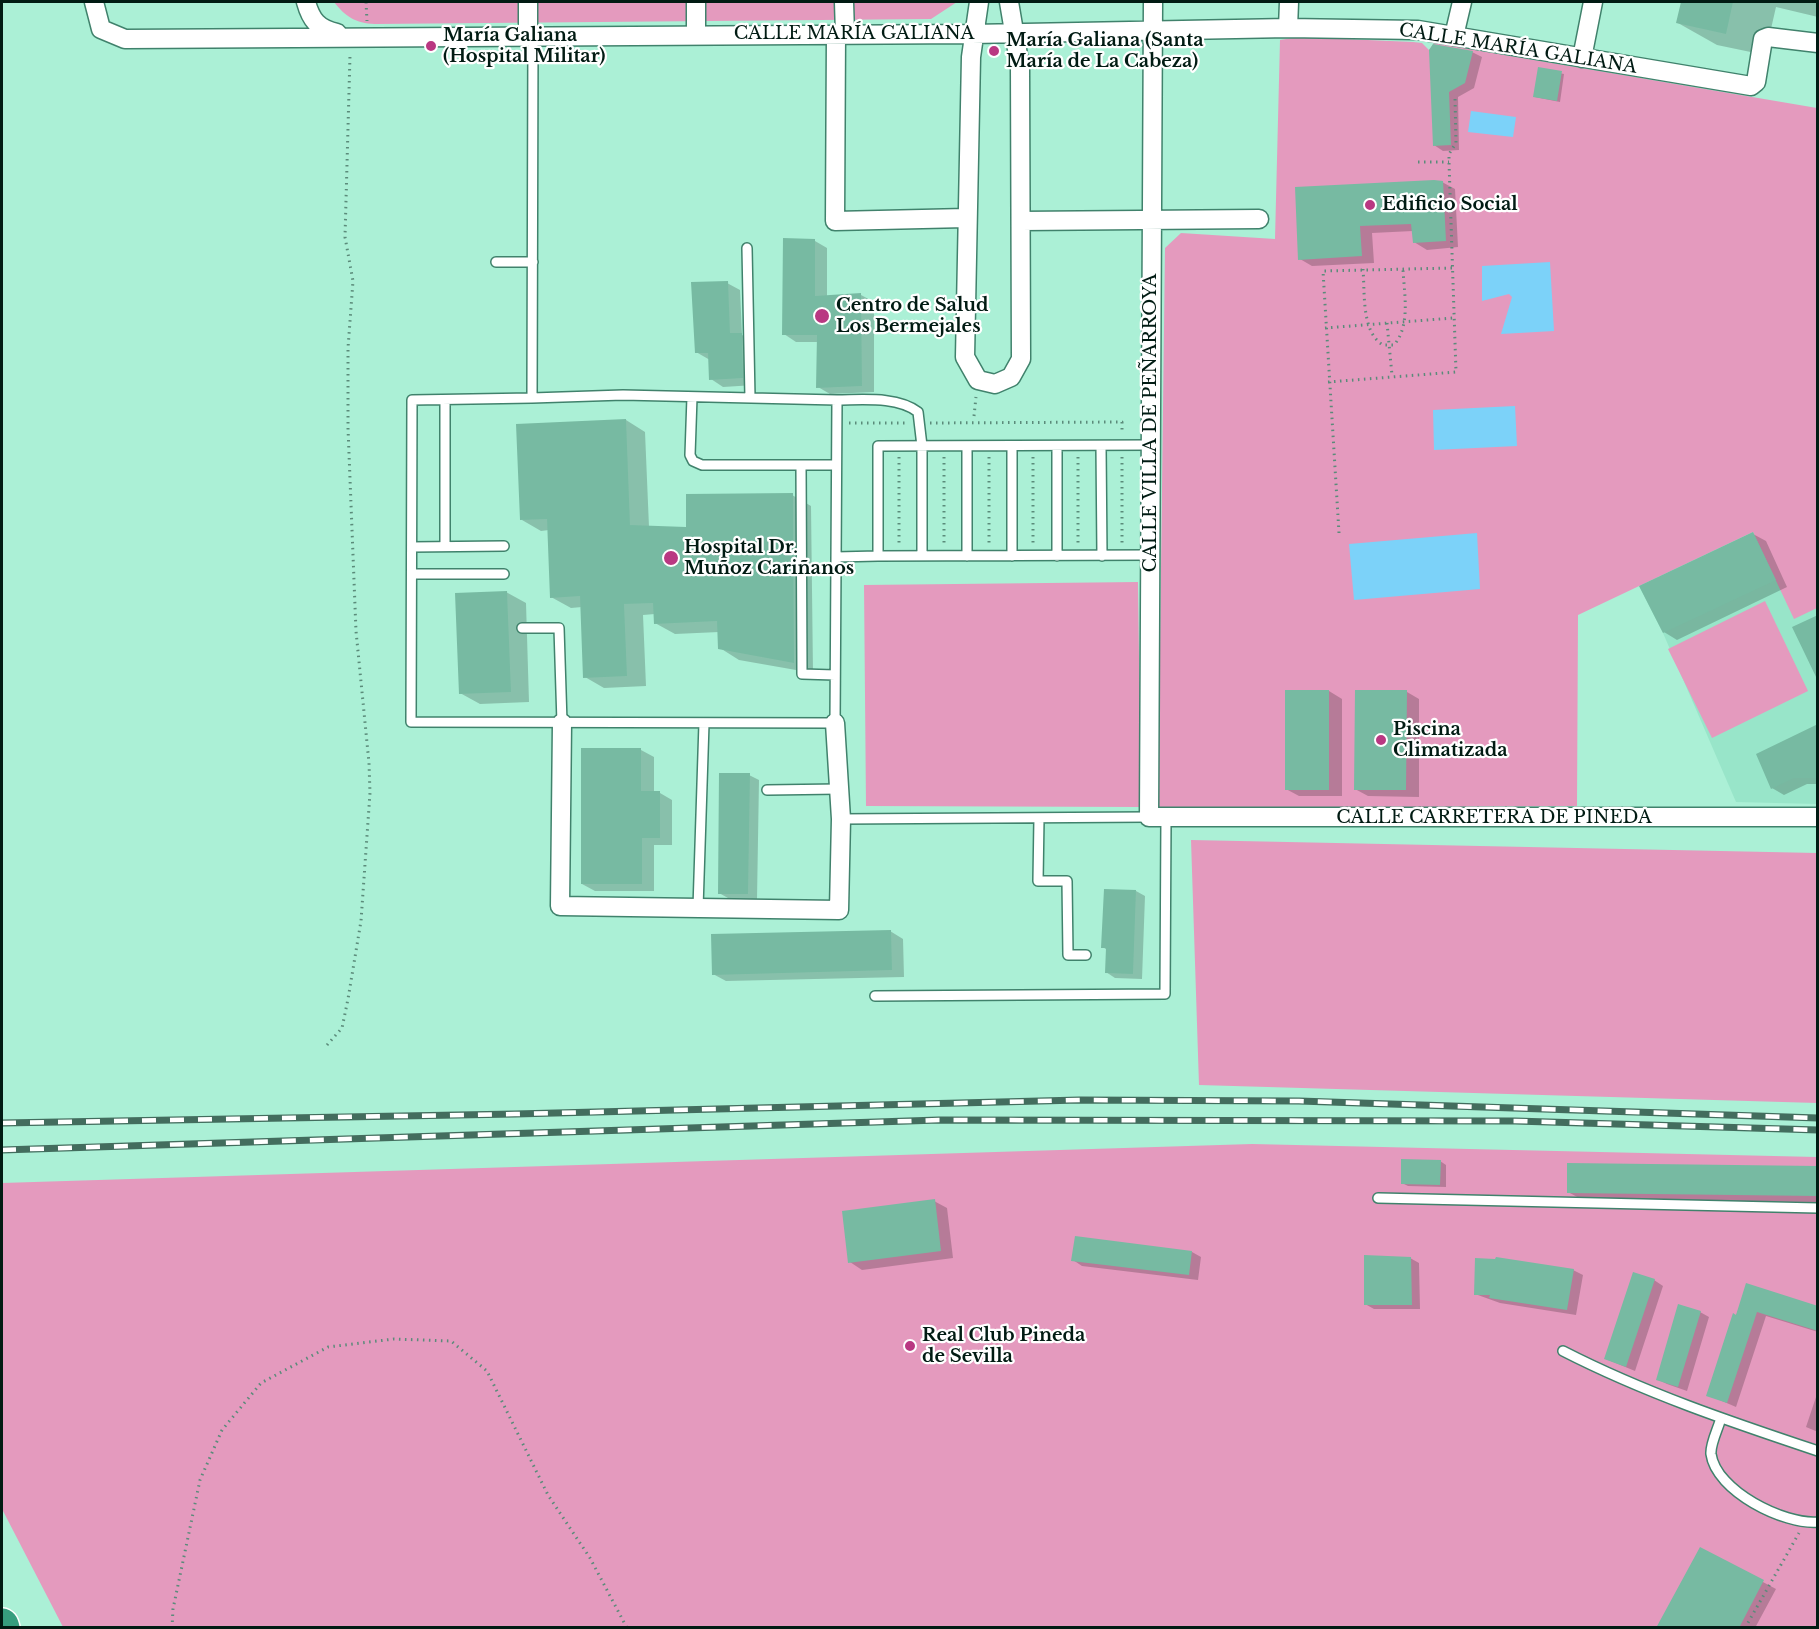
<!DOCTYPE html>
<meta charset="utf-8">
<style>
body{margin:0}
#map{position:relative;width:1819px;height:1629px;overflow:hidden;background:#abf0d6;font-family:"Libre Baskerville",serif}
canvas{display:block}
.frame{position:absolute;inset:0;border:3px solid #011b13;pointer-events:none}
</style>
<div id="map">
<canvas width="1819" height="1629"></canvas>
<div class="frame"></div>
</div>
<script>
const ctx = document.querySelector('canvas').getContext('2d');
ctx.lineJoin = 'round';
function fill(path, color) { ctx.fillStyle = color; ctx.fill(path, 'evenodd'); }
function trace(path, color, width, dash) { ctx.strokeStyle = color; ctx.lineWidth = width; ctx.lineCap = dash ? 'butt' : 'round'; ctx.setLineDash(dash || []); ctx.stroke(path); }
function drawText(font, color, halo, rows, align = 'center') {
  ctx.font = font + ' "Libre Baskerville",serif'; ctx.lineWidth = 4.5; ctx.setLineDash([]); ctx.textBaseline = 'middle'; ctx.strokeStyle = halo; ctx.fillStyle = color; for (const [text, x, y, turn = 0] of rows) {
    ctx.save(); ctx.translate(x, y); ctx.rotate((+turn || 0) * Math.PI / 180); ctx.textAlign = isNaN(turn) ? turn : align; if (halo) ctx.strokeText(text, 0, 0); ctx.fillText(text, 0, 0); ctx.restore();
  }
}
const built = new Path2D(`
 M1817,502v302l-81,-2 -73,-169 -24,-47z`);
const green = new Path2D(`
 M334,2h623l-26,17 -556,5c-20,-1 -29,-7 -41,-22z
 M1299,37l114,5 9,1 7,7 5,-7 383,65v500l-23,11 -41,-87 -175,83 -1,191 -419,3 7,-561 16,-15 94,6 5,-199z
 M1138,582l3,225 -275,-1 -2,-221z
 M1765,601l43,90 -96,47 -44,-89z
 M1191,840l626,13v250l-618,-18z
 M1252,1144l565,13v470h-1754l-61,-118v-326z`);
const water = new Path2D(`
 M1471,111l45,6 -3,20 -45,-5z
 M1550,262l4,69 -53,3 11,-37 -3,-3 -27,7v-35z
 M1515,406l2,40 -83,4 -1,-40z
 M1477,533l3,56 -126,11 -5,-56z`);
const shadow = new Path2D(`
 M1682,2h136v15l-42,-10 -11,48 -48,-10 -39,-22z
 M1434,46l38,6 10,5 -8,31 -16,9 1,53 -16,1 -9,-6z
 M1540,69l24,5 -4,28 -25,-5z
 M1442,182l13,7 3,58 -31,3 -13,-8 -1,-11 -41,2 2,30 -62,3 -12,-7 -4,-71z
 M815,241l12,7v49l34,-2 13,7v90l-44,2 -12,-7v-45h-22l-12,-8z
 M727,283l13,7 2,45 12,7 1,43 -32,2 -12,-8 -1,-19 -14,-8z
 M626,420l19,12 4,95 38,2 105,-34 19,11 2,167 -74,-13 -19,-12 -1,-16 -44,2 -20,-11v-9l-12,1 3,71 -42,2 -19,-11 -3,-70 -11,1 -20,-11 -2,-67 -8,1 -19,-11z
 M1753,534l13,7 21,46 -110,53 -13,-8z
 M506,592l20,11 3,99 -49,2 -20,-11z
 M1329,691l13,8v97h-43l-13,-7z
 M1407,692l12,7v98l-51,-1 -13,-7z
 M1818,727v57h-11l-23,11 -12,-7z
 M641,750l13,7v36h6l12,7v45h-18v46h-59l-13,-7z
 M749,775l10,5 -2,119 -29,-1 -9,-5z
 M1136,891l9,5 -3,83 -27,-1 -9,-6 1,-22 -4,-3z
 M890,931l13,8 1,38 -178,4 -13,-7z
 M1440,1161l6,4v22l-38,-1 -6,-3z
 M1818,1167v35l-237,-3 -13,-7z
 M934,1201l13,7 6,50 -91,12 -12,-8z
 M1192,1252l9,5 -3,23 -116,-14 -9,-6z
 M1410,1258l9,5 1,46h-46l-9,-5z
 M1573,1270l10,5 -7,40 -76,-12 -25,-9z
 M1654,1280l9,6 -28,85 -29,-12z
 M1747,1285l71,23v24l-52,-16 -30,91 -28,-12z
 M1700,1312l9,5 -22,74 -20,-7 -10,-5z
 M1818,1391v41l-12,-5z
 M1701,1549l75,40 -21,39h-97z`);
const building = new Path2D(`
 M1681,2h52l-7,32 -50,-11z
 M1433,44l40,7 -8,32 -16,9 2,53 -18,1 -4,-96z
 M1538,67l24,4 -5,30 -24,-4z
 M1434,180l9,1 3,60 -33,2 -2,-19 -51,2 2,30 -64,4 -3,-73z
 M783,238l32,1v57l46,-3 1,93 -46,2 1,-53h-35z
 M728,281l2,52h12l1,45 -34,2 -1,-27h-13l-4,-71z
 M626,419l4,106 56,2v-33l107,-1 1,170 -76,-14 -1,-28 -63,3 -1,-21 -29,1 3,72 -44,2 -3,-82 -30,2 -3,-79 -27,1 -4,-96z
 M1753,532l23,48 -113,53 -24,-47z
 M507,591l4,101 -52,2 -4,-101z
 M1818,615v66l-26,-54z
 M1285,690h44v100h-44z
 M1355,690h52l-1,100h-52z
 M1818,724v54h-24l-23,11 -15,-35z
 M581,748h60v43h19v47h-18v46h-61z
 M719,773h31l-2,121h-30z
 M1104,889l32,1 -3,84 -28,-1 1,-25h-5z
 M891,930l1,40 -180,5 -1,-41z
 M1401,1159l40,1 -1,25 -39,-1z
 M1567,1163l251,3v30l-251,-3z
 M935,1199l6,52 -93,12 -6,-52z
 M1075,1236l117,15 -3,24 -118,-14z
 M1364,1255l47,2 1,48h-48z
 M1496,1257l78,12 -7,41 -78,-12 1,-3h-16l1,-37 20,1z
 M1633,1272l22,7 -29,88 -22,-8z
 M1746,1283l72,23v25l-61,-19 -30,91 -21,-7 27,-83 3,2z
 M1678,1304l23,7 -23,76 -22,-7z
 M1700,1547l64,33 -25,48h-83z`);
const path = new Path2D(`
 M366,2l1,19
 M1418,162h31
 M1363,269c2,23 -2,63 20,76h11c17,-20 10,-52 9,-76
 M1387,323l5,52
 M1325,328l128,-10
 M1328,382l128,-10 -7,-210v-8l7,-11 -1,-45
 M974,416l2,-19
 M849,423h59
 M930,423l192,-1v11
 M899,457v87
 M944,457v87
 M989,457v87
 M1033,457v86
 M1078,457v86
 M1122,457v87
 M1339,533l-16,-262 129,-3
 M327,1045l15,-17 6,-29 13,-78 9,-128 -1,-30 -13,-132 -8,-203v-80l5,-67 -8,-44 5,-182
 M172,1628l1,-19 27,-129 22,-50 39,-47 67,-36 66,-8 57,2 36,30 61,124 42,63 37,70
 M1745,1628l54,-95`);
const lane = new Path2D(`
 M747,248l3,150
 M496,262h37
 M692,397l-2,58 3,6 9,4h99
 M532,398l91,-3 214,5 -2,323 -424,-1 1,-322 120,-2 1,-363
 M445,400v146
 M837,400c25,0 60,-4 81,12l4,34v110
 M967,446v110
 M1012,446v110
 M1057,446v110
 M1101,446l1,110
 M412,547l92,-1
 M1150,555l-272,1v-110l273,-1
 M836,557l42,-1
 M412,574h92
 M522,628h37l3,95
 M835,675l-33,-1 -1,-209h35
 M767,790l72,-1
 M1039,818l-1,63h29l1,74h18
 M841,819l308,-2
 M698,908l6,-185
 M875,996l290,-2 1,-177
 M1378,1198l440,10
 M1563,1351c82,42 168,71 255,100
 M1721,1418c-3,11 -11,26 -10,36 5,37 73,71 107,68`);
const street = new Path2D(`
 M94,2l7,27 24,10 847,-5 316,-6 130,2 333,56 5,-4 7,-43 5,-2 50,6
 M306,2c5,18 12,27 31,31
 M528,2v33
 M696,2v32
 M844,2l1,32
 M979,2l-8,55 -6,300 13,23 17,4 16,-7 10,-18 -1,-292 -11,-65
 M1153,2l-4,815h669
 M1288,28l1,-26
 M836,34l-1,187 131,-3
 M1454,36l8,-34
 M1582,58l11,-56
 M1021,221l238,-2
 M562,723l-2,183 279,4 2,-91 -6,-96`);
const highway = new Path2D(`
 M2,1625l1,3`);
const rail = new Path2D(`
 M2,1123l513,-9 565,-14 219,1 519,17
 M2,1150l937,-30 576,1 303,9`);
const markers = [
 [431,46,6,"#b93882"],
 [994,51,6,"#b93882"],
 [1370,205,6,"#b93882"],
 [822,316,8,"#b93882"],
 [671,558,8,"#b93882"],
 [1381,740,6,"#b93882"],
 [910,1346,6,"#b93882"]
];
const streetNames = [
 ["CALLE MARÍA GALIANA",854,34],
 ["CALLE MARÍA GALIANA",1518,49,9],
 ["CALLE VILLA DE PEÑARROYA",1151,423,-90],
 ["CALLE CARRETERA DE PINEDA",1494,818]
];
const poiNames = [
 ["María Galiana",443,36],
 ["(Hospital Militar)",443,57],
 ["María Galiana (Santa",1006,41],
 ["María de La Cabeza)",1006,62],
 ["Edificio Social",1382,205],
 ["Centro de Salud",836,306],
 ["Los Bermejales",836,327],
 ["Hospital Dr.",684,548],
 ["Muñoz Cariñanos",684,569],
 ["Piscina",1393,730],
 ["Climatizada",1393,751],
 ["Real Club Pineda",922,1336],
 ["de Sevilla",922,1357]
];
fill(built, '#98e5c9');
fill(green, '#e49abe');
fill(water, '#7cd2f9');
fill(shadow, '#0003');
fill(building, '#77baa2');
trace(lane, '#40826c', 12);
trace(street, '#40826c', 21);
trace(highway, '#fff', 36);
trace(path, '#5b8b7a', 3, [1.5, 4.5]);
trace(lane, '#fff', 9);
trace(street, '#fff', 18);
trace(highway, '#379d7e', 33);
trace(rail, '#436d5e', 7);
trace(rail, '#fff', 4.5, [14]);
for (const [x, y, r, color] of markers) { const dot = new Path2D(); dot.arc(x, y, r, 0, 2 * Math.PI); ctx.fillStyle = color; ctx.fill(dot); trace(dot, '#fff', 2); }
drawText('18px', '#011b13', '#fff', streetNames);
drawText('bold 18px', '#011b13', '#fff', poiNames, 'left');
</script>
